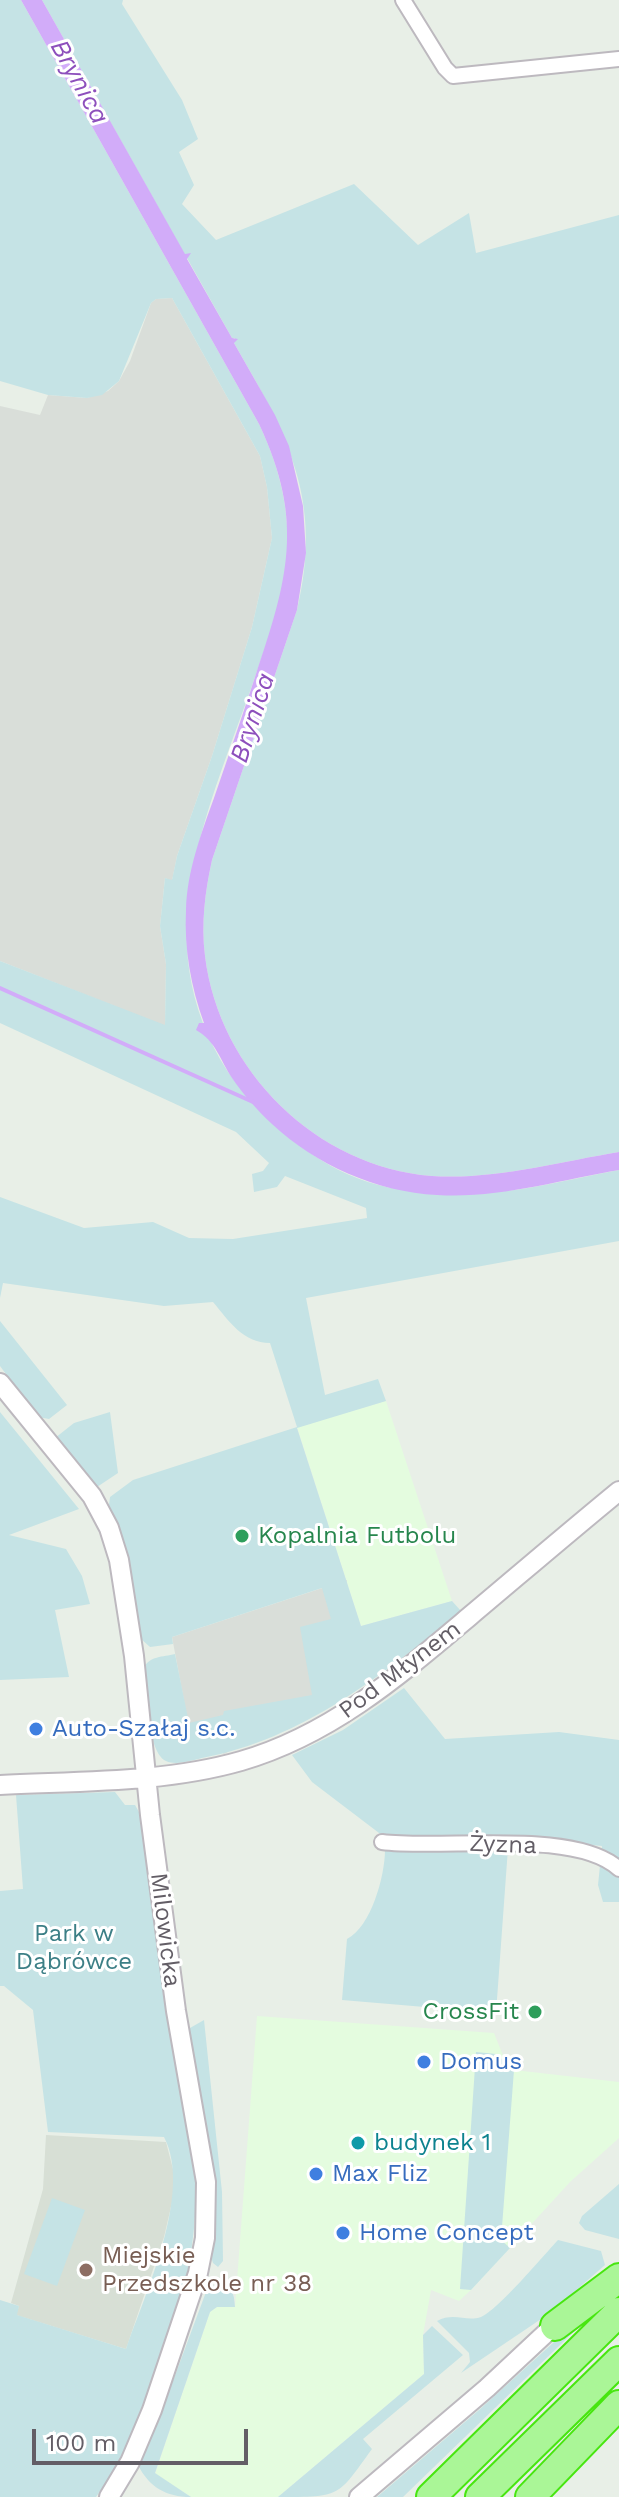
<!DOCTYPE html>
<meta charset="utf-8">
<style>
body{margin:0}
#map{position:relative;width:619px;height:2497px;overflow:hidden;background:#e8efe7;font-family:"Work Sans",sans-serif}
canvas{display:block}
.scale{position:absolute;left:32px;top:2429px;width:216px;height:36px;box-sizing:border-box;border:4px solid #635e66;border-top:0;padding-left:10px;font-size:24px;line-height:28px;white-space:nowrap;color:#635e66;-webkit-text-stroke:6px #fff;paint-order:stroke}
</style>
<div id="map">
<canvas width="619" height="2497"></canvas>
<div class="scale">100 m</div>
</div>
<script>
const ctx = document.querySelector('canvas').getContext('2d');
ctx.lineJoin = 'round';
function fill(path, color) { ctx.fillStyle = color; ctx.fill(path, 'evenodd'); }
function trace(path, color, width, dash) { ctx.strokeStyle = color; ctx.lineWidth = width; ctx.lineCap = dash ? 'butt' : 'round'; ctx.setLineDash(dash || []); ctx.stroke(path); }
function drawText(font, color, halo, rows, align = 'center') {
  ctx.font = font + ' "Work Sans",sans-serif'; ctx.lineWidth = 6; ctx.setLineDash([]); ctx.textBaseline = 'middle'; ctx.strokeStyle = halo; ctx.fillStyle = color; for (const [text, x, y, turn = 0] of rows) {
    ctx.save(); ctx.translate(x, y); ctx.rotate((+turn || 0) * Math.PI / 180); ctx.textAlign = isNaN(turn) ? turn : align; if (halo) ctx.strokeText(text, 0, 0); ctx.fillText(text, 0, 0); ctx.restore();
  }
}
const commercial = new Path2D(`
 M386,1401l66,200 -91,25 -64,-199z
 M257,2016l237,17 10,25 10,12 105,12v56l-49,44 -99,108 -12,11 -28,-11 -8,45 1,39 -146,123h-87l-36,-23 55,-162 7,-5h18z`);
const industrial = new Path2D(`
 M172,298l88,158 7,31 5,51 -20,89 -40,129 -35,100 -5,25 -7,-3 -5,48 6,38 -1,62 -165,-65v-555l40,9 8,-20 39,3 21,-7 11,-10 11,-20 21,-58 5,-4z
 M347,1580l-28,124 -95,50 -34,-21 -18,-96z`);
const education = new Path2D(`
 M46,2135l120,7 8,31v21l-10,43 -38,112 -110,-34 3,-9 -8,-3 32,-114z`);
const green = new Path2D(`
 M0,0h21l238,424c19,40 31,83 28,128 -2,43 -17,82 -31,122 -46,135 -114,263 -28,398 9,13 22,24 32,36 36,40 83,73 138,81 13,2 28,2 42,2 14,1 28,3 42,2 46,-2 92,-15 137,-23v71l-313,57 19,97 53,-16 8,22 -89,27 64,198 91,-25 9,10c-77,63 -158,128 -259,147 -10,2 -25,8 -36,3 -19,-9 -20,-73 -22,-93 5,-12 19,-11 31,-14l14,69 34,-8 1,-4 88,-16 -12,-68 31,-8 -9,-31 -150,49 1,7 -23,3 -10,-9 -12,-84 -19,-49 1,-8 23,-17 164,-53 -27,-84c-27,0 -41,-22 -57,-41l-49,4 -161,-23 -3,15v-101l84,31 69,-6 36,16 44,1 134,-21 -1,-10 -81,-32 -8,11 -23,5 -2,-18 11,-3 6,-8 -33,-31 -236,-109v-62l165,64 1,-61 -6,-38 5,-48 7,2 5,-24 35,-100 40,-129 20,-89 -5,-51 -7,-31 -88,-158 -16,1 -5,4 -32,78 -17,14 -15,3 -39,-3 -48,-14z
 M42,0h81l-1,4 60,96 16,39 -19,13 15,33 -12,19 34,36 138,-56 64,61 51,-32 7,40 143,-38v937c-61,10 -125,28 -187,24 -115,-9 -213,-105 -227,-220 -4,-33 0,-64 7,-96l85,-250c27,-111 -10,-175 -63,-267l1,-5h-3l-45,-80 1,-4 -3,1z
 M0,1321l67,84 -18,14 -11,-2 -38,-51z
 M0,1412l79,97 -70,26 57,14 16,27 8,28 -35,6 14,67 -69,3z
 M110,1412l8,61 -24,16 -39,-51 19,-15z
 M404,1688l41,51 114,-7 60,8v162h-16l-5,-17 4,-39 -83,-8 -136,-2 -71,-54 -20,-27 51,-25z
 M115,1792l10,13h10l4,7 56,353c9,100 -40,252 -99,332h-96v-197l19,6 -2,9 109,34c19,-55 67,-157 38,-212l-116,-5 -15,-122 -29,-24h-4v-95l23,-2 -7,-94z
 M508,1848l-12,165 -154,-13 5,-61c24,-12 38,-63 38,-89z
 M204,2020l18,172 1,69 -5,6 -5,-4 -3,-10 -23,-217 3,-8z
 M476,2052l20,2 18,16 -13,170 9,8 -39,42 -11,-1z
 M619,2184v55l-34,-9 -6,-7 3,-7z
 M52,2198l33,12 -28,76 -33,-12z
 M558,2240l43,11 4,14 -55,48 -89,60 9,-11 -1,-9 -32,-32c17,-9 29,1 44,-4 16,-6 63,-62 77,-77z
 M222,2286c12,4 12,9 13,21h-18l-7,5 -55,161 36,24c-25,0 -42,-10 -53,-32l32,-76 36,-97z
 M619,2288l-216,209h-26l102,-87 128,-116z
 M432,2326l31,29 -100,84 9,10c-35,48 -30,48 -94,48l146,-123 -1,-39z`);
const water = new Path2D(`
 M21,0h21l143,254 6,-1 -4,6 45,79 6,1 -4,4 41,72 14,31 14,60 3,47 -9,57 -85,250c-7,32 -11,63 -7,96 14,115 112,211 227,220 62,4 126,-14 187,-24v18c-59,10 -122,29 -182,25 -60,-3 -121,-30 -165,-71 -15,-14 -29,-30 -40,-46 -12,-18 -16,-37 -36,-48l3,-7h5c-13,-36 -20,-74 -18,-113 1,-39 15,-76 28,-112 14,-41 28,-81 41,-121 33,-98 50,-155 4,-253z`);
const stream = new Path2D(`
 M0,988l253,114`);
const minor = new Path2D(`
 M403,0l42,68 8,8 166,-17
 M382,1842c60,8 193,-14 237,27`);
const tertiary = new Path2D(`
 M0,1383l92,113 17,32 10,32 15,96 16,159 26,196 30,171 -1,56 -7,35 -46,137 -22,52 -21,35
 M0,1785c80,-4 164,-2 241,-24 90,-26 159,-86 229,-145 50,-42 99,-84 149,-125
 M359,2497l128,-109 75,-70`);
const motorway = new Path2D(`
 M555,2326l64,-48
 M431,2497l188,-185
 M480,2497l139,-136
 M530,2497l89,-92`);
const markers = [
 [242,1536,8,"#2e9e5b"],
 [36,1729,8,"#3f7fe0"],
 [535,2012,8,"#2e9e5b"],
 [424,2062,8,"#3f7fe0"],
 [358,2143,8,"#0f9aa8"],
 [316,2174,8,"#3f7fe0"],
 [343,2233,8,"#3f7fe0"],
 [86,2270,8,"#8d6e63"]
];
const leisureNames = [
 ["Kopalnia Futbolu",258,1536],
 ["CrossFit",519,2012,"right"]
];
const streetNames = [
 ["Pod Młynem",400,1670,-37],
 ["Żyzna",503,1845,2],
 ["Milowicka",165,1930,83]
];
const shopNames = [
 ["Auto-Szałaj s.c.",52,1729],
 ["Domus",440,2062],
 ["Max Fliz",332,2174],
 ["Home Concept",359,2233]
];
const parkNames = [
 ["Park w",74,1934],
 ["Dąbrówce",74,1962]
];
const cultureNames = [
 ["budynek 1",374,2143]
];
const educationNames = [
 ["Miejskie",102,2256],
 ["Przedszkole nr 38",102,2284]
];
const waterNames = [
 ["Brynica",79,82,61],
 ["Brynica",253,718,-72]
];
fill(commercial, '#e4fcdf');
fill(industrial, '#d9ded9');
fill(education, '#d7dfd5');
fill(green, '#c5e3e5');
fill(water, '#d2acf9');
trace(stream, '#d2acf9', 4);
trace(minor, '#bdb9bf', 18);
trace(tertiary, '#bdb9bf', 22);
trace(motorway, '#47e60f', 32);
trace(minor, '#fff', 14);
trace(tertiary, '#fff', 18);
trace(motorway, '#aaf697', 28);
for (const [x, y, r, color] of markers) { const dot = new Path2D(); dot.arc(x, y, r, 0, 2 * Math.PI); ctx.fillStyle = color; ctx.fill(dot); trace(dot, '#fff', 3); }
drawText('24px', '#27864d', '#fff', leisureNames, 'left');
drawText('24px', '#635e66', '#fff', streetNames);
drawText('24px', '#366cbe', '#fff', shopNames, 'left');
drawText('24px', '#3c7f86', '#fff', parkNames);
drawText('24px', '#0d838f', '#fff', cultureNames, 'left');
drawText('24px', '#785e54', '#fff', educationNames, 'left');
drawText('italic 26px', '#8d4fbc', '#fff', waterNames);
</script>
